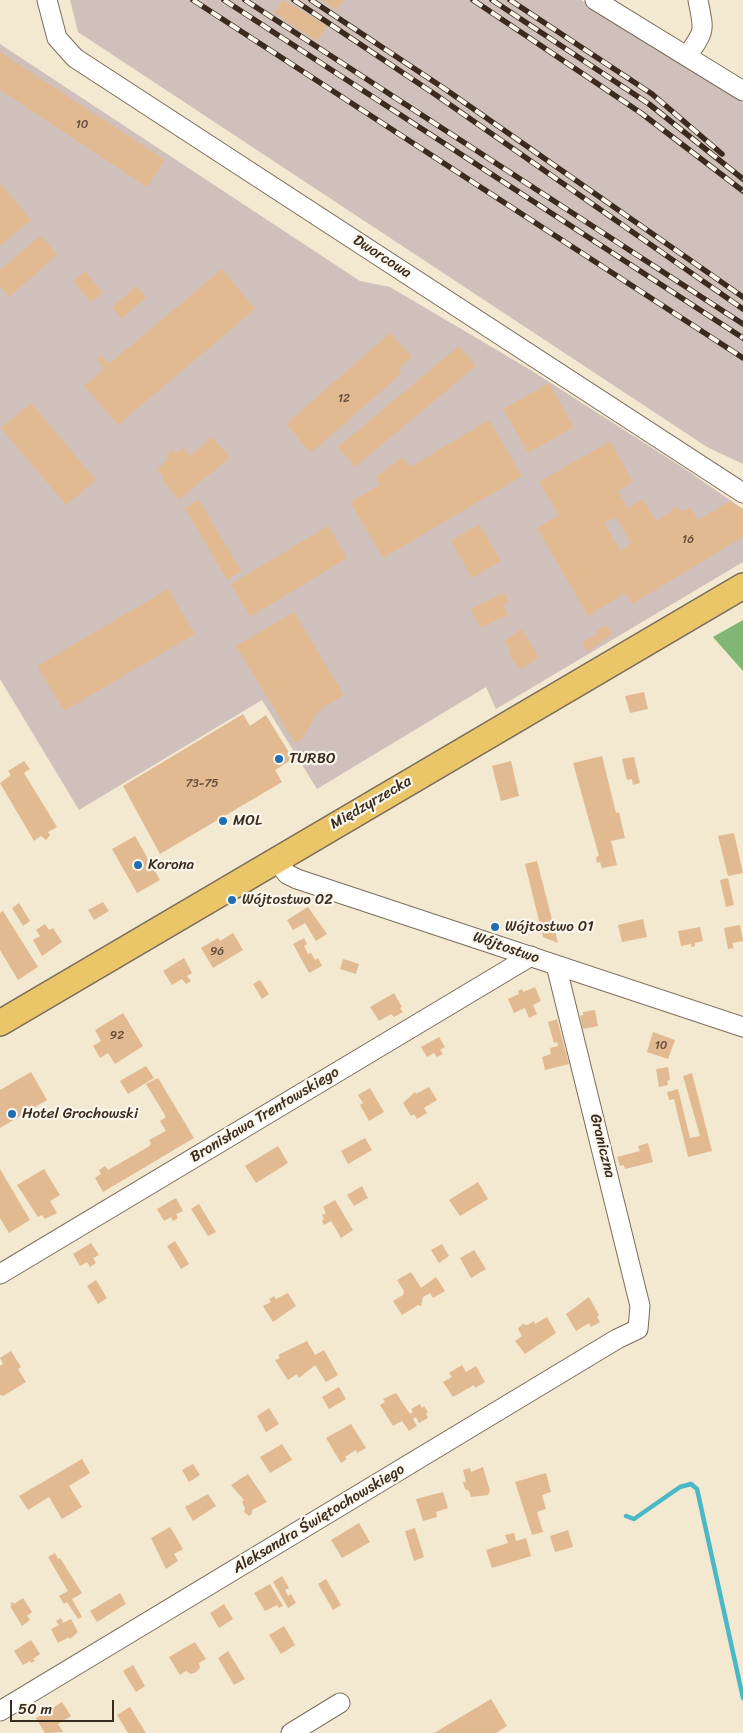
<!DOCTYPE html>
<meta charset="utf-8">
<style>
body{margin:0}
#map{position:relative;width:743px;height:1733px;overflow:hidden;background:#f3e8d0;font-family:Sriracha,sans-serif}
canvas{display:block}
.scale{position:absolute;left:10px;top:1700px;width:104px;height:22px;box-sizing:border-box;border:2px solid #3b2a1e;border-top:0;padding-left:6px;font-size:15px;line-height:18px;white-space:nowrap;color:#3b2a1e;-webkit-text-stroke:4px #fbf7ec;paint-order:stroke}
</style>
<div id="map">
<canvas width="743" height="1733"></canvas>
<div class="scale">50 m</div>
</div>
<script>
const ctx = document.querySelector('canvas').getContext('2d');
ctx.lineJoin = 'round';
function fill(path, color) { ctx.fillStyle = color; ctx.fill(path, 'evenodd'); }
function trace(path, color, width, dash) { ctx.strokeStyle = color; ctx.lineWidth = width; ctx.lineCap = dash ? 'butt' : 'round'; ctx.setLineDash(dash || []); ctx.stroke(path); }
function drawText(font, color, halo, rows, align = 'center') {
  ctx.font = font + ' Sriracha,sans-serif'; ctx.lineWidth = 4.5; ctx.setLineDash([]); ctx.textBaseline = 'middle'; ctx.strokeStyle = halo; ctx.fillStyle = color; for (const [text, x, y, turn = 0] of rows) {
    ctx.save(); ctx.translate(x, y); ctx.rotate((+turn || 0) * Math.PI / 180); ctx.textAlign = isNaN(turn) ? turn : align; if (halo) ctx.strokeText(text, 0, 0); ctx.fillText(text, 0, 0); ctx.restore();
  }
}
const industrial = new Path2D(`
 M70,0h511l162,103v361l-36,-17 -629,-415z
 M0,44l360,237 30,6 139,82 156,100 58,40v53l-247,147 -10,-22 -169,102 -55,-89 -183,110 -79,-131z`);
const forest = new Path2D(`
 M743,620v51l-30,-34z`);
const stream = new Path2D(`
 M626,1516l8,3 46,-32 11,-3 6,5 46,209`);
const building = new Path2D(`
 M283,0l44,26 -10,15 -43,-28z
 M321,0h23l-7,10z
 M0,52l165,108 -18,27 -147,-97z
 M0,183l31,37 -31,26z
 M41,235l16,20 -48,42 -9,-11v-16z
 M222,269l33,40 -137,116 -34,-39 20,-17 -8,-10 5,-4 8,9z
 M85,271l18,22 -12,9 -18,-21z
 M137,286l9,12 -25,21 -9,-12z
 M390,333l22,24 -14,12 4,4 -91,80 -25,-29z
 M459,346l17,20 -121,101 -17,-20z
 M549,383l25,44 -46,26 -25,-44z
 M31,403l65,77 -30,25 -65,-77z
 M489,420l33,56 -139,82 -33,-56 30,-17 -4,-8 26,-20 8,10z
 M212,437l18,20 -51,43 -17,-21 2,-1 -7,-9 12,-10 -3,-3 6,-6 4,3 7,-5 7,8z
 M610,441l23,41 -15,9 10,17 15,-9 13,22 15,-9 3,-5 9,4 7,-3 8,12 32,-19 13,8v28l-111,67 -7,-11 -37,23 -51,-88 22,-13 -20,-33zM616,517l15,26 -10,8 -17,-28z
 M199,500l42,71 -14,9 -42,-72z
 M479,524l22,37 -29,17 -21,-37z
 M328,526l19,32 -97,59 -19,-33z
 M168,589l27,45 -131,77 -27,-45z
 M504,593l5,9 -6,2 5,11 -28,13 -9,-19z
 M294,612l50,83 -26,16 -15,27 -8,5 -59,-97z
 M607,625l5,9 -25,18 -5,-9 15,-9 -1,-3z
 M522,629l17,28 -19,13 -12,-17 3,-3 -7,-8z
 M644,692l4,17 -18,4 -5,-17z
 M243,714l7,12 16,-11 27,44 -18,11 7,12 -122,72 -37,-68z
 M602,756l14,57 3,-1 6,26 -14,3 6,24 -15,3 -2,-6 -3,1 -1,-6 3,-1 -26,-93z
 M634,757l6,26 -7,2 -1,-6 -5,1 -5,-21z
 M24,761l6,8 -6,4 33,54 -9,5 2,3 -4,5 -5,-4 -7,5 -34,-58 11,-8 -3,-4z
 M511,761l8,35 -18,5 -9,-35z
 M734,833l9,40 -15,3 -10,-40z
 M135,836l25,44 -23,13 -25,-44z
 M537,861l21,82 -15,-6 -18,-73z
 M728,878l6,27 -8,2 -6,-27z
 M103,902l6,9 -15,9 -6,-10z
 M19,903l11,18 -7,5 -11,-18z
 M308,907l19,27 -11,7 -11,-18 -12,7 -6,-10z
 M3,911l35,56 -20,13 -18,-30v-37z
 M643,919l4,18 -25,5 -4,-17z
 M45,924l4,6 4,-2 9,14 -20,14 -9,-16 7,-4 -4,-6z
 M740,925l3,16 -11,2 2,5 -6,1 -4,-21z
 M700,927l3,14 -8,2v3l-4,1v-3l-10,2 -3,-15z
 M233,933l10,17 -30,18 -12,-20 17,-10 2,3z
 M304,938l3,6 -3,2 4,8 3,-1 4,7 3,-2 4,8 -13,7 -16,-29z
 M184,958l8,15 -5,3 4,5 -5,3 -4,-5 -10,6 -9,-14z
 M343,959l16,5 -3,10 -16,-5z
 M260,980l9,14 -7,5 -9,-15z
 M535,987l6,14 -8,4 4,9 -8,4 -4,-10 -11,5 -6,-14 11,-5 -1,-3 4,-2 1,3z
 M394,993l8,14 -2,1 3,4 -9,5 -3,-3 -12,7 -9,-14z
 M595,1010l3,16 -15,3 -3,-13 3,-1v-3z
 M123,1013l20,33 -28,18 -7,-11 -8,5 -7,-12 8,-5 -6,-11z
 M557,1019l12,45 -24,6 -3,-13 9,-3 -1,-6 8,-2 -1,-4 -3,1 -6,-21z
 M653,1032l22,8 -7,19 -21,-7z
 M439,1037l6,10 -5,3 3,4 -6,3 -3,-4 -7,4 -6,-10z
 M146,1066l8,12 -26,16 -8,-13z
 M668,1067l2,13 -3,1 1,4 -9,2 -3,-18z
 M31,1072l16,28 -47,28v-38z
 M692,1073l20,78 -24,6 -14,-58 -5,1 -2,-8 11,-3 12,49 10,-2 -17,-60z
 M158,1078l36,60 -91,54 -8,-14 6,-4 -2,-4 6,-4 3,4 40,-23 3,-3 -2,-4 17,-9 -6,-10 6,-4 -20,-33z
 M429,1087l8,13 -13,8 3,5 -10,6 -3,-5 -3,2 -8,-13 12,-11 1,2z
 M370,1088l14,24 -15,9 -9,-16 3,-2 -5,-8z
 M365,1138l7,12 -24,14 -7,-13z
 M648,1143l5,19 -28,7 -1,-4 -4,1 -3,-9 23,-6 -2,-5z
 M278,1146l10,17 -32,20 -11,-17z
 M0,1169l30,51 -21,13 -9,-15z
 M44,1169l16,26 -10,6 7,12 -12,6 -3,-4 -4,2 -21,-32z
 M478,1182l10,17 -28,17 -11,-16z
 M362,1186l6,12 -14,8 -7,-11z
 M176,1198l7,13 -7,3 2,4 -5,3 -2,-4 -7,4 -7,-12z
 M335,1200l18,30 -12,8 -10,-17 -7,4 -2,-4 2,-2 -2,-4 4,-2 -3,-6z
 M199,1204l17,28 -8,4 -17,-27z
 M175,1241l14,23 -8,5 -14,-23z
 M91,1243l8,12 -6,3 3,5 -6,4 -3,-5 -7,4 -7,-12z
 M442,1244l7,12 -10,7 -8,-13z
 M474,1250l12,19 -15,9 -11,-20z
 M411,1272l10,16 15,-11 9,14 -12,7 -3,-5 -7,4 -2,9 -3,-1 -16,10 -9,-14 10,-6 1,-4 -7,-11z
 M96,1280l11,18 -9,6 -11,-18z
 M288,1293l8,13 -23,16 -10,-16 8,-4 -2,-3 5,-3 2,3z
 M589,1297l10,18 -2,2 3,5 -9,5 -2,-4 -13,8 -10,-17z
 M547,1317l9,16 -31,21 -10,-13 7,-5 -4,-7 4,-5 6,1 6,-4 1,3z
 M307,1341l8,14 9,-5 14,25 -12,7 -11,-17 -16,13 -2,-4 -9,6 -13,-20 5,-2 -2,-3z
 M11,1351l10,16 -3,2 8,13 -23,14 -3,-1v-29l3,-2 -3,-6z
 M462,1365l4,7 10,-6 9,16 -10,6 -1,-3 -21,12 -10,-15 9,-5 -3,-4z
 M339,1387l7,12 -17,10 -7,-12z
 M396,1393l14,21 3,-2 -2,-3 9,-5 2,4 2,-2 4,6 -2,2 2,4 -9,5 -3,-6 -3,2 4,7 -8,5 -7,-10 -9,5 -13,-21 5,-3 -2,-3z
 M269,1408l10,16 -13,8 -9,-16z
 M351,1424l15,24 -9,5 -1,-3 -11,7 2,2 -6,4 -15,-25z
 M282,1444l10,16 -22,13 -10,-16z
 M82,1459l8,14 -21,13 13,21 -20,12 -13,-22 -21,13 -9,-14z
 M193,1464l7,11 -11,7 -7,-12z
 M483,1467l7,24 -2,4 -17,2 -2,-6 -4,-2 -2,-7h3l-3,-12 7,-2 1,4z
 M546,1473l5,19 -9,3 4,14 -9,3 6,20 -11,3 -17,-53z
 M248,1474l19,28 -15,8v4l-3,2 -5,-4 1,-4 -3,-6 2,-2 -13,-15z
 M443,1492l5,16 -12,4 1,5 -14,4 -7,-22z
 M208,1494l8,12 -23,15 -8,-14z
 M359,1523l11,19 -28,16 -11,-18z
 M170,1527l13,22 -9,5 4,7 -12,8 -15,-31z
 M415,1528l9,29 -10,4 -9,-30z
 M568,1530l5,17 -18,5 -5,-16z
 M514,1533l2,8 10,-3 5,18 -39,12 -6,-18 22,-7 -3,-8z
 M55,1553l3,6 2,-1 22,35 -10,6 10,18 -4,2 -11,-17 -3,2 -5,-8 9,-5 -20,-34z
 M282,1576l7,12 -4,2 3,6 3,-2 5,9 -8,5 -15,-26z
 M326,1579l15,26 -8,5 -15,-26z
 M270,1584l13,22 -4,2 -2,-3 -12,6 -11,-18z
 M120,1593l6,11 -29,18 -7,-11z
 M23,1598l9,14 -5,4 3,4 -8,6 -12,-20 2,-1 -2,-2 3,-1 1,2z
 M224,1604l9,15 -14,9 -9,-15z
 M61,1618l2,5 8,-4 7,13 -8,7 -1,-2 -11,6 -7,-14 8,-4 -3,-4z
 M284,1626l11,19 -14,9 -12,-19z
 M31,1640l9,14 -7,5 2,2 -4,2 -1,-2 -7,4 -9,-14z
 M195,1642l11,17 -7,4 1,5 -4,4 -5,2 -5,-3 -6,4 -11,-18z
 M228,1651l17,28 -11,6 -16,-27z
 M133,1665l12,21 -9,6 -13,-21z
 M491,1699l16,27 -11,7h-62z
 M62,1702l9,14 -13,8 5,8 -18,1 -9,-15z
 M130,1707l16,26h-18l-11,-18z`);
const minor = new Path2D(`
 M47,0l10,38 18,20 668,435
 M595,0l148,91
 M687,56c19,-27 17,-24 11,-56
 M275,859l12,15 10,5 446,148
 M0,1274l531,-318
 M0,1711l617,-372 21,-10 2,-23 -84,-341
 M291,1733l49,-30`);
const major = new Path2D(`
 M0,1023l743,-437`);
const rail = new Path2D(`
 M193,0l550,358
 M224,0l519,338
 M245,0l498,324
 M294,0l142,95 307,214
 M311,0l134,89 298,208
 M473,0l168,113 102,78
 M492,0l157,104 94,75
 M510,0l142,94 70,60`);
const markers = [
 [279,759,5,"#1f6fb2"],
 [223,821,5,"#1f6fb2"],
 [138,865,5,"#1f6fb2"],
 [232,900,5,"#1f6fb2"],
 [495,927,5,"#1f6fb2"],
 [12,1114,5,"#1f6fb2"]
];
const numberNames = [
 ["10",82,125],
 ["12",344,399],
 ["16",688,540],
 ["73-75",202,784],
 ["96",217,952],
 ["92",117,1036],
 ["10",661,1046]
];
const streetNames = [
 ["Dworcowa",382,257,33],
 ["Międzyrzecka",371,803,-30],
 ["Wójtostwo",506,948,19],
 ["Bronisława Trentowskiego",265,1115,-31],
 ["Graniczna",602,1146,76],
 ["Aleksandra Świętochowskiego",319,1519,-31]
];
const poiNames = [
 ["TURBO",289,759],
 ["MOL",233,821],
 ["Korona",148,865],
 ["Wójtostwo 02",242,900],
 ["Wójtostwo 01",505,927],
 ["Hotel Grochowski",22,1114]
];
fill(industrial, '#d0c0bc');
fill(forest, '#80b774');
trace(stream, '#4ab8c5', 4.5);
fill(building, '#e2ba91');
trace(minor, '#7b6c5c', 21);
trace(major, '#7b6c5c', 28);
trace(minor, '#fff', 19);
trace(major, '#eac669', 25);
trace(rail, '#3b2a1e', 5.5);
trace(rail, '#fbf7ec', 4, [11]);
for (const [x, y, r, color] of markers) { const dot = new Path2D(); dot.arc(x, y, r, 0, 2 * Math.PI); ctx.fillStyle = color; ctx.fill(dot); trace(dot, '#fbf7ec', 2); }
drawText('12px', '#654e3b', null, numberNames);
drawText('15px', '#3b2a1e', '#fbf7ec', streetNames);
drawText('15px', '#3b2a1e', '#fbf7ec', poiNames, 'left');
</script>
